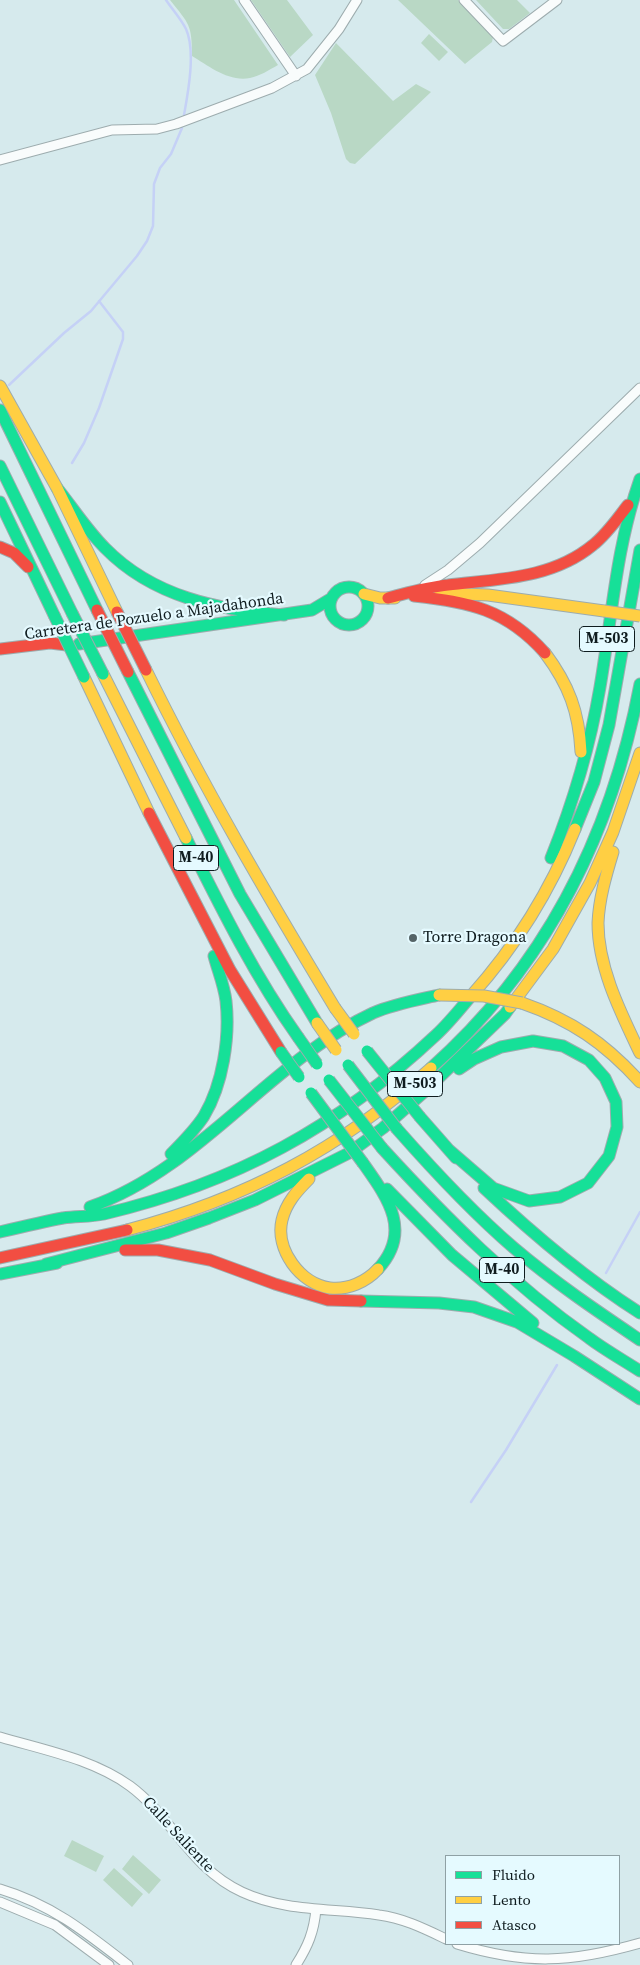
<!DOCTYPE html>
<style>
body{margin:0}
#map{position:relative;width:640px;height:1965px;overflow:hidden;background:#d6eaed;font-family:"Source Serif 4",serif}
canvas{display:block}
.legend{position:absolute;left:445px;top:1855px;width:175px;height:90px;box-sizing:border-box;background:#e5faff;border:1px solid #8fa1a5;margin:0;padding:6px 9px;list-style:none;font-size:15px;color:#0f1c1f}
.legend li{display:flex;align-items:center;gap:10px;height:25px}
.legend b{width:25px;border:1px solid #8fa1a5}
</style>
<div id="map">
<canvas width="640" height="1965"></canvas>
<ul class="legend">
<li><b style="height:6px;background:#16e098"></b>Fluido</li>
<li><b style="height:6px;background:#ffcf43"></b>Lento</li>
<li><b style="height:6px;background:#f24e42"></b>Atasco</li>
</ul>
</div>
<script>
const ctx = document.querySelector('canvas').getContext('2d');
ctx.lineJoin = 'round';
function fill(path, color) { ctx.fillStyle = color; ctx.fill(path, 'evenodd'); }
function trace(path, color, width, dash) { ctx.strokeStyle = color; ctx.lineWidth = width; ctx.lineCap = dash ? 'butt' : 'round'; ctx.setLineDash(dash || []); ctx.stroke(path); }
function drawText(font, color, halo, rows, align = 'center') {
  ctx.font = font + ' "Source Serif 4",serif'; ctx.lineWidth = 4.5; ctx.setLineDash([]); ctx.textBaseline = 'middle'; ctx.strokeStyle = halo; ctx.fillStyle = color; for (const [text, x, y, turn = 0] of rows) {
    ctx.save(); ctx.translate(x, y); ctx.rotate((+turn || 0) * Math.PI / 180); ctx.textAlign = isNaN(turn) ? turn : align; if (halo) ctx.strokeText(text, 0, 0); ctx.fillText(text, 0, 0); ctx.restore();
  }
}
const green = new Path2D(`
 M170,0h64l44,65c-9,5 -18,11 -28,13 -22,4 -41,-12 -58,-22 0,-32 -3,-32 -22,-56z
 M251,0h36l26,35 -23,22z
 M398,0h60l35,37 -1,5 -27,22z
 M476,0h41l13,13 -21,16h-6z
 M429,34l19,18 -9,9 -18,-18z
 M336,43l57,58 23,-17 15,8 -76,72 -5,-1 -4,-4 -15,-46 -16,-38z
 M72,1840l32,16 -8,16 -32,-16z
 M133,1855l28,25 -12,14 -27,-25z
 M114,1868l29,26 -11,13 -29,-27z`);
const stream = new Path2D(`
 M166,0c6,9 15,19 20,29 10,22 2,64 -2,86
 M9,385l55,-52 27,-22 46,-55 10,-15 6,-15 1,-42 6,-16 11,-14 11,-26
 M72,463l12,-20 15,-35 24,-69v-7l-24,-31
 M606,1273l34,-61
 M471,1502l35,-52 51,-85`);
const street = new Path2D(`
 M244,0l52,76
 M464,0l39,41 54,-41
 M0,160l112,-30 45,-1 19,-5 96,-36 35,-19 32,-40 18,-29
 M425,585l23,-15 32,-27 160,-155
 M0,1737c44,13 93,22 130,49 42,31 61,83 112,106 43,20 91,16 137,23 24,3 46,14 67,24
 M0,1889c51,15 87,44 128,76
 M0,1902l55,23 54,40
 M457,1944c69,21 113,19 183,-1
 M296,1965c12,-19 18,-33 20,-56`);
const fast = new Path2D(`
 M0,410l97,200
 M0,466l72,147
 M57,488c16,20 30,42 48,60 48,49 113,62 179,67
 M0,502l54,113
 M330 606a19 19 0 1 1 38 0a19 19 0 1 1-38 0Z
 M79,644l233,-34 20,-12
 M128,672l112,222 77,129
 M575,829l19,-47 15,-57 31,-175
 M186,838c34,68 68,137 112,199
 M551,858c22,-55 39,-112 49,-171 12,-70 16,-140 40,-208
 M431,1068c115,-102 181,-235 209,-384
 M420,1117l36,41
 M397,1129c37,42 75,83 117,119 40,34 83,63 126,92
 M382,1148c63,69 130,136 207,190 16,12 34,22 51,33
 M449,1150l44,38 36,13 31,-4 28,-14 21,-27 8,-29 -1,-25 -11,-24 -16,-18 -26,-14 -30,-5 -32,6 -27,12 -15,10
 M171,1154c12,-12 24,-24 33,-38 19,-32 26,-79 22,-115 -2,-16 -8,-30 -12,-45
 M363,1163c24,34 50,68 15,106
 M484,1188c49,46 99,89 156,125
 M387,1189l65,66 81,68
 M90,1207c111,-39 178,-145 283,-194 21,-9 44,-13 66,-18
 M0,1232c21,-5 42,-10 63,-14 14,-2 27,-1 41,-4 131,-31 234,-87 332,-179 13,-12 24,-26 35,-39
 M46,1264l120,-31 43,-15 46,-18 94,-47 34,-25 42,-37 80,-77 5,-7
 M0,1274l57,-11
 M361,1301l78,2 35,4 43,15 57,34 66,43`);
const slow = new Path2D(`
 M0,386l57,102 60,124
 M440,593l48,2 116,16
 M364,594l16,4h15
 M545,653c24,32 34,59 36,99
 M146,670c57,116 122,227 189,338
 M103,674l83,164
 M84,677l65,136
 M613,852c-7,23 -14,47 -15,71 0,45 23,90 42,130
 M471,996c44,-49 80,-107 104,-167
 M522,1003c49,17 83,40 118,79
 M510,1007l43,-58 37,-66 23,-51 27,-79
 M309,1179c-12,12 -23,24 -27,41 -7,29 18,64 48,68 18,2 36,-6 48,-19
 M127,1230c118,-31 213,-81 304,-162`);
const jam = new Path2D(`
 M0,547l14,6 14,14
 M414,596c55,6 92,13 131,57
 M388,598c20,-5 39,-11 60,-13 50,-6 104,-6 145,-40 14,-11 24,-26 35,-40
 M0,649l50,-6 17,2
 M149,813l81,157 51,82
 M125,1250h33l52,10 65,24 53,16 33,1
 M0,1258l127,-28`);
const fastBridge = new Path2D(`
 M72,613l31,61
 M54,615l30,62
 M298,1037l19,27
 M367,1051l53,66
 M281,1052l18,25
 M348,1065l49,64
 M329,1080l53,68
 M311,1093l52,70`);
const slowBridge = new Path2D(`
 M604,611l36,5
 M439,995l45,1 38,7
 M335,1008l19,26
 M317,1023l19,27`);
const jamBridge = new Path2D(`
 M97,610l31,62
 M117,612l29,58`);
const markers = [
 [413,938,5,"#556467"]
];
const shields = [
 [607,639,55],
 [196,858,45],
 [415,1084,55],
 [502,1270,45]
];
const shieldNames = [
 ["M-503",607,639],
 ["M-40",196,858],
 ["M-503",415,1084],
 ["M-40",502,1270]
];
const streetNames = [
 ["Carretera de Pozuelo a Majadahonda",154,617,-8],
 ["Calle Saliente",178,1835,47]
];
const poiNames = [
 ["Torre Dragona",423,938]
];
fill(green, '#b9d8c5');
trace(stream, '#c5d1f6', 2.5);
trace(street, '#9dacae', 11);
trace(fast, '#9dacae', 13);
trace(slow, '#9dacae', 13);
trace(jam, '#9dacae', 13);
trace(street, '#f9fcfc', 9);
trace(fast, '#16e098', 11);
trace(slow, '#ffcf43', 11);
trace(jam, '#f24e42', 11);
trace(fastBridge, '#9dacae', 13, []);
trace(slowBridge, '#9dacae', 13, []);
trace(jamBridge, '#9dacae', 13, []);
trace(fastBridge, '#16e098', 11);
trace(slowBridge, '#ffcf43', 11);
trace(jamBridge, '#f24e42', 11);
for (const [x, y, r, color] of markers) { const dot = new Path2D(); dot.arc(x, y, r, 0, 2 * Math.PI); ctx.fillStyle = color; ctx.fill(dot); trace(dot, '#e5faff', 2); }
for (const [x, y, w] of shields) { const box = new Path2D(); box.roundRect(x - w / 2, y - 12.5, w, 25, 4); ctx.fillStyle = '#e5faff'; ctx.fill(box); trace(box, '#0f1c1f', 1); }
drawText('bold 15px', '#0f1c1f', null, shieldNames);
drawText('16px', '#0f1c1f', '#e5faff', streetNames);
drawText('16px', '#0f1c1f', '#e5faff', poiNames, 'left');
</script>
